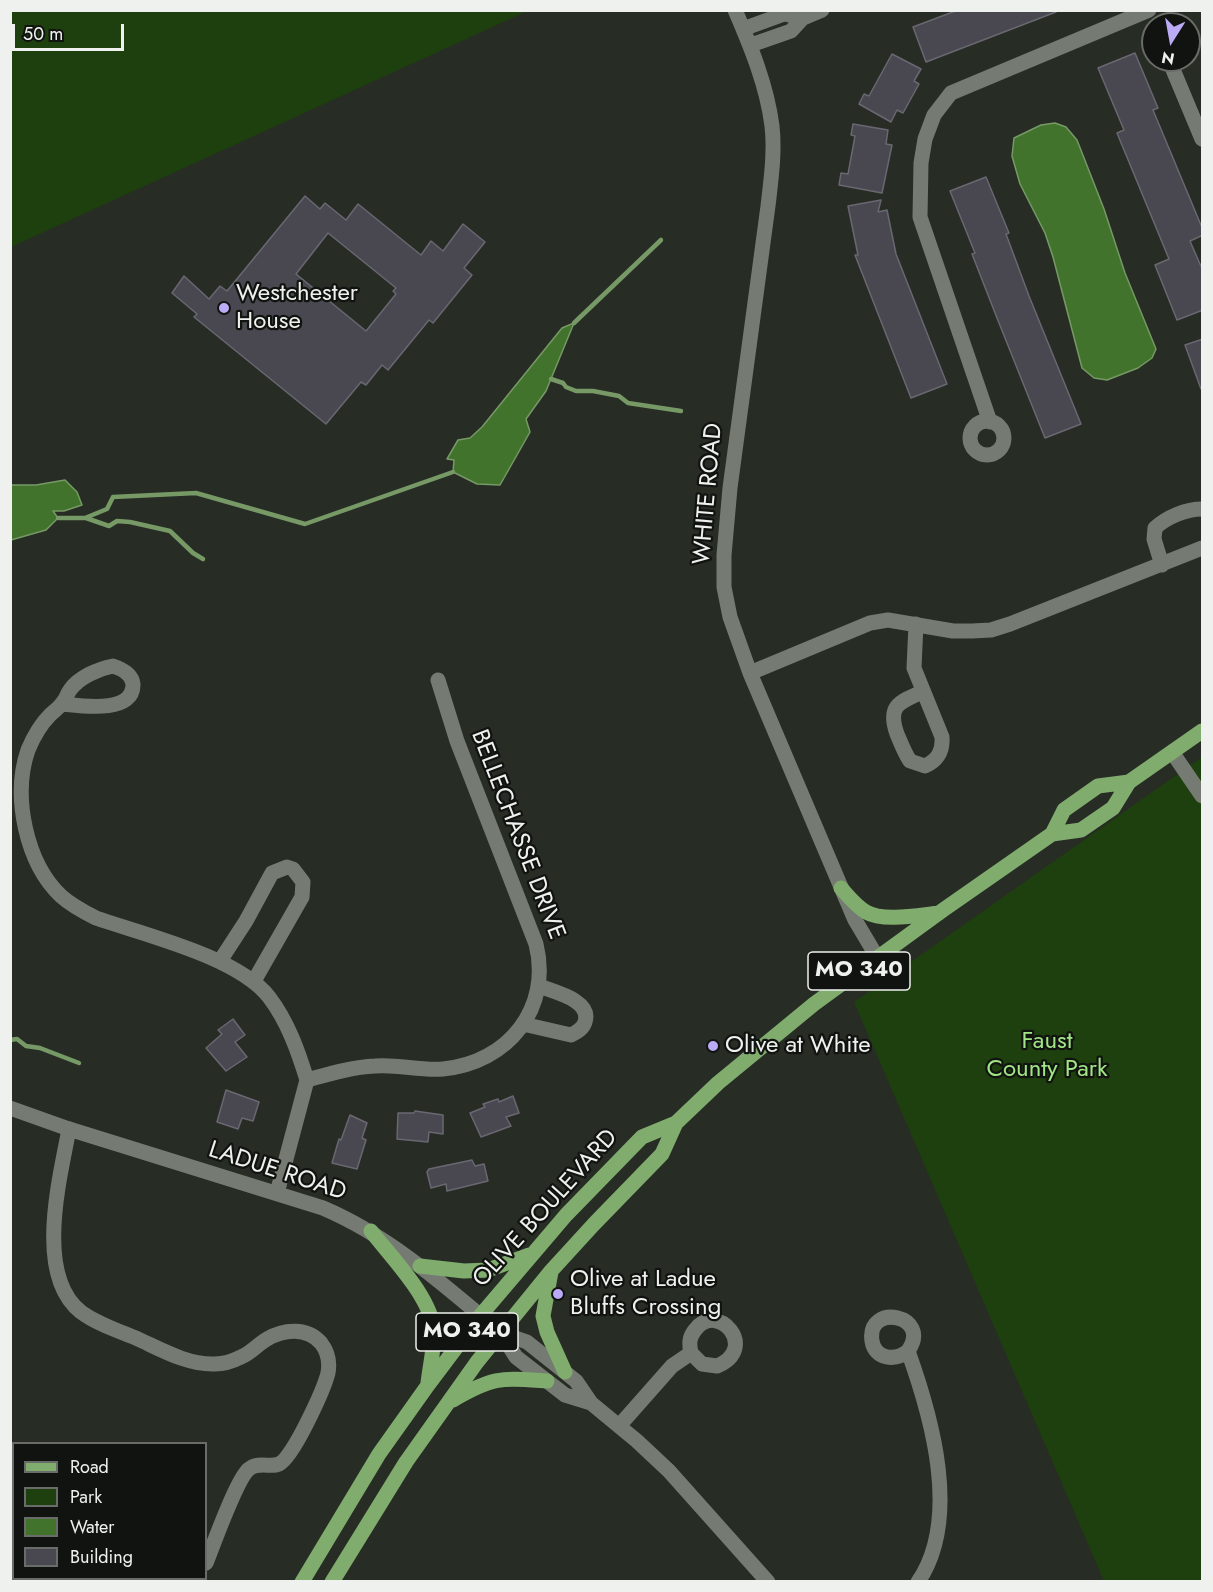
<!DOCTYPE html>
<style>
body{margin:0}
#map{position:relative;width:1213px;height:1592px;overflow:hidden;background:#272c25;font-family:Jost,sans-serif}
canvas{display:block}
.frame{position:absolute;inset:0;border:12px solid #eef1ed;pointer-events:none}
.legend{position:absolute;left:12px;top:1442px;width:195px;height:138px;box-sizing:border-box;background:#111310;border:2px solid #696c68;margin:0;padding:8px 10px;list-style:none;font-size:18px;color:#eef1ed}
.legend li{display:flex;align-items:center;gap:12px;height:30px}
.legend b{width:30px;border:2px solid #696c68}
.north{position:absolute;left:1141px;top:12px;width:60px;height:60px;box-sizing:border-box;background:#111310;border:2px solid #696c68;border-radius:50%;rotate:191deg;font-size:16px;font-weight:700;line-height:24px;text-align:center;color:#eef1ed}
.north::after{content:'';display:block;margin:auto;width:21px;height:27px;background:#bbaaf6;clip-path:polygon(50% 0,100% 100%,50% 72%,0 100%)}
.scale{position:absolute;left:12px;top:24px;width:112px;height:27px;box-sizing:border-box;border:3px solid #eef1ed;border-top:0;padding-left:8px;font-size:18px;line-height:21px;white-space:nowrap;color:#eef1ed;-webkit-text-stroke:4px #111310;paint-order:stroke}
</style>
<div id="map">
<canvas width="1213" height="1592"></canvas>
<div class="frame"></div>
<ul class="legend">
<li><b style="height:8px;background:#80ac6e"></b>Road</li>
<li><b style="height:16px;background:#1e400e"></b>Park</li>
<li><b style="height:16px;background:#42732c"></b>Water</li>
<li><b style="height:16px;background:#494850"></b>Building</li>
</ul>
<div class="north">N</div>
<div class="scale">50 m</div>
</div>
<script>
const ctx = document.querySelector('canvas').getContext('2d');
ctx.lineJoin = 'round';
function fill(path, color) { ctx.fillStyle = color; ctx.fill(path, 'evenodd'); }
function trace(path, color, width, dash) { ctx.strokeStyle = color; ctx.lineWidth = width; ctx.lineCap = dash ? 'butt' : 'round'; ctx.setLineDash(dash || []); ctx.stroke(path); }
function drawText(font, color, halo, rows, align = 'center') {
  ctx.font = font + ' Jost,sans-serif'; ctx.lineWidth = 4.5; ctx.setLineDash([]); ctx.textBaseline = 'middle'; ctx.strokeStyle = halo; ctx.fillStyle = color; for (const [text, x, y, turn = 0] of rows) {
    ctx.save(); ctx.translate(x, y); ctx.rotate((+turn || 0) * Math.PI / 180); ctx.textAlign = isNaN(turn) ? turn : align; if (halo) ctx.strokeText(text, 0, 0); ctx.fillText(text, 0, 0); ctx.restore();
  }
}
const green = new Path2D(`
 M522,11l1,2 -512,234v-236z
 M1202,757v824h-98l-250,-579z`);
const water = new Path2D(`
 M1055,123l11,4 11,13 27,69 21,64 31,76 -4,9 -14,10 -31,12 -13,-2 -12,-10 -29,-111 -8,-24 -25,-49 -8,-28 2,-18 27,-13z
 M574,323l-28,68 -20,28 4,13 -30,53 -23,-1 -24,-12 1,-12 -7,-1 11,-19 12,-2 12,-11 80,-99z
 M65,480l12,12 5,13 -18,6h-11l5,7 -12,12 -35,10v-55h25z`);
const stream = new Path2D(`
 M574,323l87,-83
 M551,379l12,4 3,4 10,4h17l26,5 9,7 53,8
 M58,518h27l22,-9 6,-12 83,-4 109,31 148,-52
 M86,518l23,8 8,-5 13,1 40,9 23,22 10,6
 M10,1040l7,-1 9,7 14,2 39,15`);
const building = new Path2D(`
 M958,10h98v2l-130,50 -13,-35z
 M1135,53l23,55 -5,2 50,120v5l-13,6 13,30v39l-26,10 -22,-55 14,-6 -52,-126 7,-3 -26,-62z
 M892,54l29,15 -7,12 5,3 -16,29 -6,-3 -6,12 -32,-18 5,-10 5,2z
 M853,124l35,6 -2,14 6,1 -10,48 -43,-8 2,-12 7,1 7,-38 -4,-1z
 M986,177l23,56 -3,1 23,62 52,128 -36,14 -48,-120 -25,-64 3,-1 -25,-62z
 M305,196l15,13 5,-6 21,17 12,-16 63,51 10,-14 12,10 20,-27 22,18 -21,26 8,7 -39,48 -4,-3 -41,50 -6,-5 -16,20 -5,-3 -35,42 -132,-107 3,-3 -25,-21 12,-17 25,23 11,-13 7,5zM328,233l68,55 -3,3 3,3 -30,37 -70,-57z
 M881,200l-3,12 9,-2 9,44 51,130 -36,14 -56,-143h3l-10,-49z
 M1203,339v50h-2l-16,-44z
 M233,1019l12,16 -10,7 12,15 -21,14 -20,-23 16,-14 -4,-4z
 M226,1090l33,12 -6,19 -11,-3 -4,11 -21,-7z
 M513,1096l6,17 -13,4 5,9 -30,11 -11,-24 15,-6 -2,-3 15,-5 1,3z
 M415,1111l28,4v19l-14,-2 -1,10 -31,-3 1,-26h16z
 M350,1115l17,8 -5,15 4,2 -9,29 -25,-6 7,-24 2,1z
 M472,1160l3,6 9,-2 4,17 -41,10 -1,-7 -15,4 -4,-16 2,-3z`);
const street = new Path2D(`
 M735,10c16,37 32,76 37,116 3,26 -1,54 -4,80l-38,282 -6,67v32l6,30 20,56 105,247 22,37
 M743,29l41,-15 19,4
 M751,45l40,-14 12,-13 19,-8
 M1169,60l33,79
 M970 438a17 17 0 1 1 34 0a17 17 0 1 1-34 0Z
 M990,422l-70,-205 1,-54 4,-24 9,-24 17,-22 198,-83
 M1162,565l-8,-26 1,-11c12,-11 31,-19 47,-19
 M916,624l-2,44 28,69c1,14 -4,23 -17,29l-15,-5c-6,-9 -9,-18 -13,-27 -10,-28 2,-32 25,-42
 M750,673l120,-50 18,-3 65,11h19l19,-1 19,-6 192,-76
 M63,704c19,2 71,10 70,-20 -1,-10 -11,-15 -20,-18 -15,3 -34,11 -43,24 -3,4 -4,9 -7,12 -3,5 -9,9 -13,13 -9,9 -17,23 -22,35 -16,46 -2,113 33,146 11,10 23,16 35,22 49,17 142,39 173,79 19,25 29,54 38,83l-30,113
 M1172,752l30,44
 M220,961l26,-40 26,-48 15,-6 6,2 10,13 -1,15 -48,84
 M523,1024l48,11c6,-3 12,-6 14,-13 7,-22 -31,-30 -46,-36
 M307,1080c22,-6 45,-13 68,-14 23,-2 45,5 68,3 65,-6 109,-61 93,-125l-79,-203 -19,-61
 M69,1129c-9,49 -35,146 12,183 16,12 38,19 57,27 24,11 50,26 77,25 9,0 18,-3 26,-7 10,-4 17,-13 26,-18 17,-10 40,-12 54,4 7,9 9,19 7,30 -4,16 -35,85 -49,91 -9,4 -20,-3 -30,5 -12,9 -36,77 -43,94
 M908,1351c-12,10 -33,9 -36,-10 -6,-39 61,-26 36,10 24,67 53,168 10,231
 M591,1403l-26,-8 -18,-14 -31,-24 -15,-24 26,9 49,39 15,22 46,38 32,30 99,111
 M619,1426l53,-60 19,-13c-2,-9 -2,-16 4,-23 22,-30 65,18 22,36l-15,-2 -11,-11
 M198,1582l1,-4`);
const secondary = new Path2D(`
 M10,1108l59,21 254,79c68,29 122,78 178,125`);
const primary = new Path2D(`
 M1052,834l12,-24 34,-24 31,-4
 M841,888c8,9 15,18 25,24 17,10 53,3 73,1
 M371,1231c21,27 61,67 63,101 0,17 -4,34 -6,51
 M420,1266l44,5 24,-1 41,-15
 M551,1272l-8,44 4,16 18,40
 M453,1400c41,-24 48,-22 94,-19
 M302,1582l77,-128 49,-69 52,-69 86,-101 76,-78 34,-14 42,-40 96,-79 129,-94 109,-76 29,-4 32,-22 16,-26 73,-51
 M332,1582l74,-120 71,-100 74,-91 43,-47 68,-70 14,-31`);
const markers = [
 [224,308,6,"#bbaaf6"],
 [713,1046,6,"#bbaaf6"],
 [558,1294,6,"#bbaaf6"]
];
const shields = [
 [859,971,102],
 [467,1332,102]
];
const shieldNames = [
 ["MO 340",859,971],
 ["MO 340",467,1332]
];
const poiNames = [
 ["Westchester",236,294],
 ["House",236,322],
 ["Olive at White",725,1046],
 ["Olive at Ladue",570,1280],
 ["Bluffs Crossing",570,1308]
];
const streetNames = [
 ["WHITE ROAD",709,494,-85],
 ["BELLECHASSE DRIVE",517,835,69],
 ["LADUE ROAD",277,1172,18],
 ["OLIVE BOULEVARD",546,1209,-48]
];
const parkNames = [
 ["Faust",1047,1042],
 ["County Park",1047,1070]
];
fill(green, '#1e400e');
fill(water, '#42732c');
trace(water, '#769966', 1.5);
trace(stream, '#769966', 4.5);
fill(building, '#494850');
trace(building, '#696771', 1.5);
trace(street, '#757b72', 15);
trace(secondary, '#757b72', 15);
trace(primary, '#80ac6e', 15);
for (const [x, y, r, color] of markers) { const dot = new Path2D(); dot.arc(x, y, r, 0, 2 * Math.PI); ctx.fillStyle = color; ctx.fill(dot); trace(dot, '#111310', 2); }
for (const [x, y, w] of shields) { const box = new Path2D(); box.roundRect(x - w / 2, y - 19, w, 38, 4.5); ctx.fillStyle = '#111310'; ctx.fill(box); trace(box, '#eef1ed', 1.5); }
drawText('bold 22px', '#eef1ed', null, shieldNames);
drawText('24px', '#eef1ed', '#111310', poiNames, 'left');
drawText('24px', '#eef1ed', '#111310', streetNames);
drawText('24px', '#a1e685', '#111310', parkNames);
</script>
